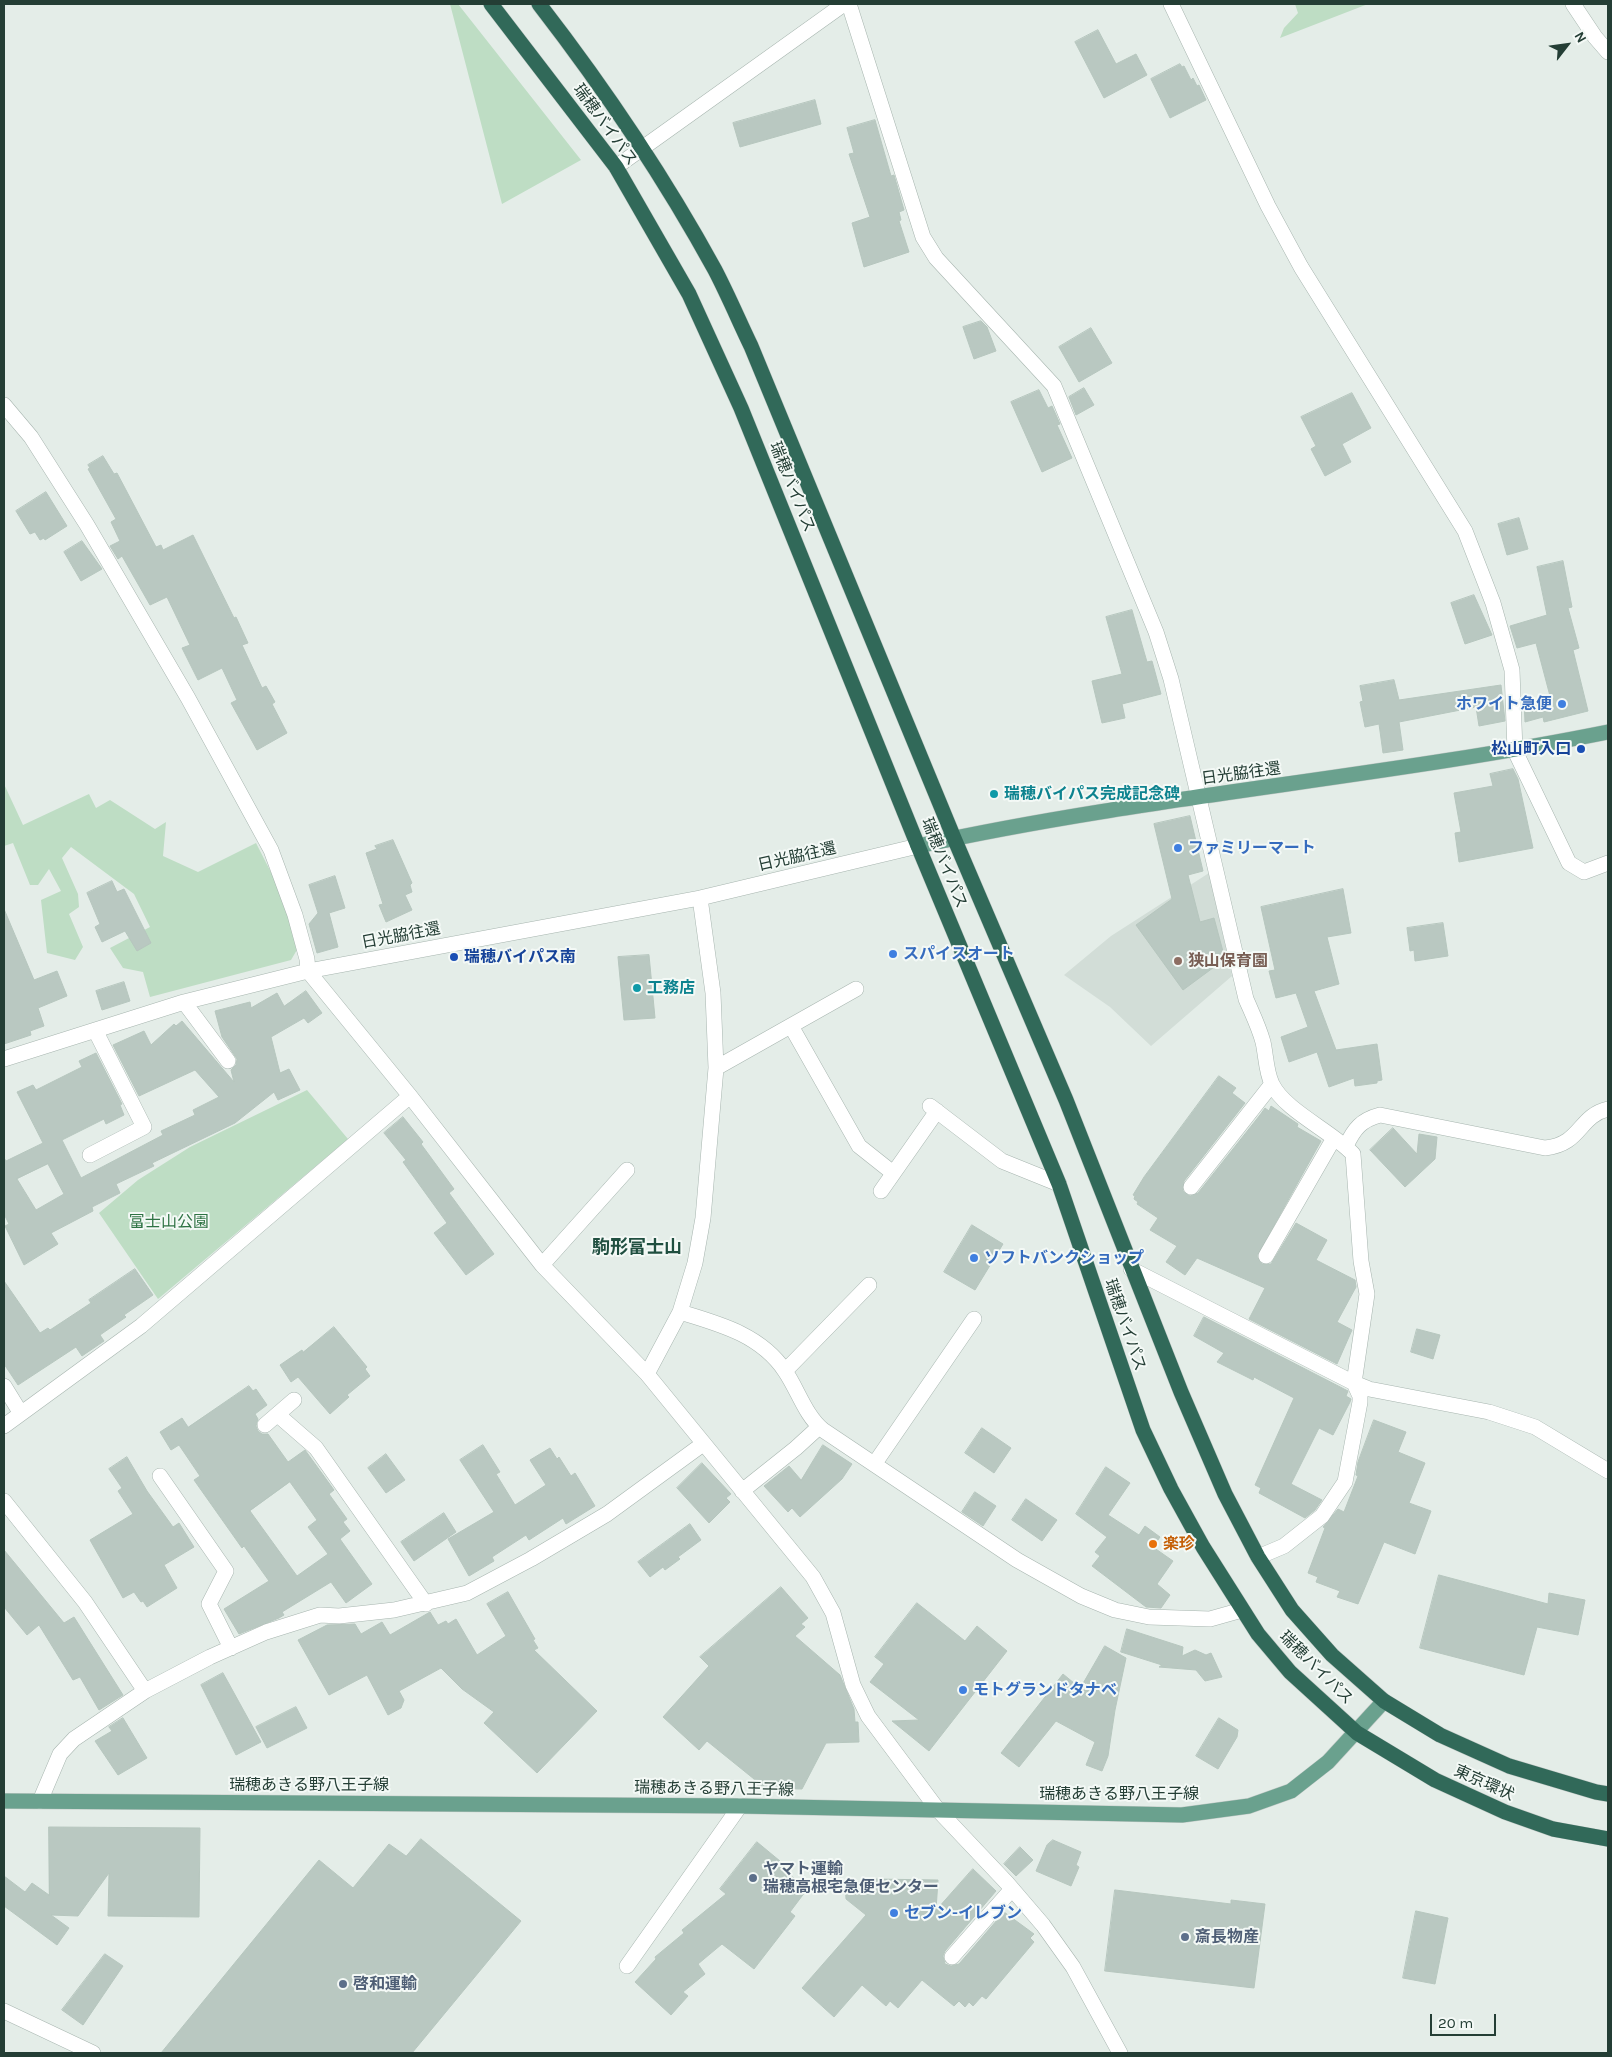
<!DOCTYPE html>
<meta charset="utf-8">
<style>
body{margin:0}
#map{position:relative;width:1612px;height:2057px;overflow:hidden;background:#e4ede8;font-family:Karla,sans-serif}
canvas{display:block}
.frame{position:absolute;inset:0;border:5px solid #243e35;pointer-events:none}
.north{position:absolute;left:1542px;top:20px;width:50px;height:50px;-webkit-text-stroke:4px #f4f9f6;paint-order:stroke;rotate:60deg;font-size:14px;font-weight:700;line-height:20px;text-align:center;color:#243e35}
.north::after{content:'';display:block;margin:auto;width:18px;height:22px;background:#243e35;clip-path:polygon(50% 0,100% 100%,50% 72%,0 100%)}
.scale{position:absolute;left:1430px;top:2014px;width:66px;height:22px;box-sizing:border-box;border:2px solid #243e35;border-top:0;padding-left:6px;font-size:15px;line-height:18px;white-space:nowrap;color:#243e35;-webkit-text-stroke:4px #f4f9f6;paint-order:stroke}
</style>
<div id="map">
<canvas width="1612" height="2057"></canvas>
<div class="frame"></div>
<div class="north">N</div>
<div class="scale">20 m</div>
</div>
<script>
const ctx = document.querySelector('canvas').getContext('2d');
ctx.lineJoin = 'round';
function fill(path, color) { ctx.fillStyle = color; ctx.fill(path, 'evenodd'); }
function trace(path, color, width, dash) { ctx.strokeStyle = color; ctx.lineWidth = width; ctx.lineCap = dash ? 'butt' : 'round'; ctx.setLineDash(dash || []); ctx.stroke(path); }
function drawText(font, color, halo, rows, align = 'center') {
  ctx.font = font + ' Karla,"Noto Sans JP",sans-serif'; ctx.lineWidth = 4; ctx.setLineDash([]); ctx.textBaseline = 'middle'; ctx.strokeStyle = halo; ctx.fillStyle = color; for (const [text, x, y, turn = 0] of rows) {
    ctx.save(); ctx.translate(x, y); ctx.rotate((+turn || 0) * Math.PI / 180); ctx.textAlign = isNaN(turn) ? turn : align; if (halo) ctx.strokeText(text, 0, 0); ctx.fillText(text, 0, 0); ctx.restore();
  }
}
const built = new Path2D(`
 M1209,873l23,103 -81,70 -41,-39 -46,-32 47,-39z`);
const green = new Path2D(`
 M450,4h8l123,156 -79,44z
 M1295,4h73l-88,34 4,-10 14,-15z
 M4,784l19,41 66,-31 7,14 14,-8 45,29 11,-7 -3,34 35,16 58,-29 23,45 19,60 -7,12 -141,37 -7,-25 -20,-4 -13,-20 40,-21 -16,-33 -63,-47 -9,11 16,36 1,13 -10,7 14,33 -8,13 -28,-7 -6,-53 20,-9 -12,-22 -11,16h-8l-17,-42 -9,3z
 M307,1090l41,49 -190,160 -59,-86 39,-33 52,-33z`);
const building = new Path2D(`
 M1098,30l18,34 20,-10 11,21 -43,23 -29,-56z
 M1180,64l2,3 2,-1 7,14 2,-2 4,8 2,-1 7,15 -36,18 -19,-39z
 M815,100l6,24 -81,23 -7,-24z
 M875,120l16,56 3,-1 10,35 -5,2 2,8 -2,1 10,31 -45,15 -12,-44 18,-6 -21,-63 5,-1 -7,-25z
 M981,321l6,6 9,24 -22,8 -11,-32z
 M1091,328l21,35 -33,19 -20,-35z
 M1084,388l10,17 -18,10 -7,-18z
 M1039,390l9,18 4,-2 8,18 -3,1 15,33 -30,14 -31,-70z
 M1352,393l19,35 -29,16 9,18 -26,14 -14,-27 5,-3 -15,-29z
 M103,456l11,18 3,-1 39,74 5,-2 2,5 30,-15 41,83 2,-1 12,26 -6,2 20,43 4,-2 9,16 -3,2 15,29 -30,17 -26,-47 6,-3 -15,-32 -24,12 -16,-32 8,-3 -23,-48 -17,8 -28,-49 -4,3 -8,-13 10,-5 -9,-19 5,-3 -28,-50 2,-1 -2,-3z
 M46,492l21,34 -22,14 -1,-2 -4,2 -5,-8 -5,2 -14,-23z
 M1519,518l9,31 -21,6 -9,-31z
 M82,541l20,28 -21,12 -17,-29z
 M1563,561l9,46 -4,1 11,40 -6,2 15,61 -44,11 -1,-5 -18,5 -1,-20 26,-6 -14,-53 -19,5 -7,-22 37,-11 -10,-48z
 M1474,595l18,40 -27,9 -14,-41z
 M1132,610l15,52 5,-1 9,33 -39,10 3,14 -23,5 -10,-42 30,-7 -16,-57z
 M1394,680l5,20 102,-15 4,36 -26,5 -3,-19 -77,15 4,28 -20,3 -4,-29 -14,3 -5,-25 3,-1 -3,-15z
 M1513,769l5,10 15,69 -74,14 -4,-29 6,-1 -7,-39 39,-7 -3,-12z
 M1190,816l13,55 -15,4 12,47 14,-4 11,41 -42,31 -47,-65 36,-26 -18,-75z
 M393,840l19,43 -2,2 2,7 -7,3 7,15 -26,12 -7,-17 4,-1 -17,-51 11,-4 -2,-3z
 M335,876l10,32 -16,5 9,34 -21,6 -8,-29 9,-11 -9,-28z
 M112,881l5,11 7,-3 27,54 -14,8 -12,-20 -23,11 -7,-15 5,-3 -13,-31z
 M1343,889l8,44 -24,4 12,47 -25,7 22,59 41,-6 5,36 -5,1v2l-22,3 -1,-8 -25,9 -12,-35 -28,10 -8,-25 27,-10 -12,-34 -20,5 -7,-27 6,-1 -14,-63z
 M4,909l30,71 23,-9 10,25 -29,12 6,18 -14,5 1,4 -27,9z
 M1443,923l5,33 -33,5 -1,-11 -4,1 -3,-23z
 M649,955l6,63 -31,2 -6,-63z
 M124,982l6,19 -28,9 -6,-19z
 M306,991l16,22 -14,10 -4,-5 -33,19 9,36 9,-4 11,21 -22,10 -4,-8 -39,31 -83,40 2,3 -38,18 4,9 -28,14 1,4 -42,22 7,11 -34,21 -19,-39 4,-2 -5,-10v-56l2,3 37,-18 -26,-51 16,-7 3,5 46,-23 -3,-6 17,-8 26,51 -2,1 4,10 -18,9 -2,-5 -42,21 19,38 82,-43 -2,-4 34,-16 -2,-5 26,-13 -24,-27 -56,26 -26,-51 31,-14 7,14 23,-21 2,2 6,-5 52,61 -3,-12 5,-5 1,-6 -15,-22 -7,-26 35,-9 1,6 26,-15 7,13zM48,1164l16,30 -28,16 -19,-31z
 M1219,1076l17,12 -4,5 13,10 -61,78 -1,10 7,5 8,-3 62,-78 5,-7 4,3 2,-5 27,18 -1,3 24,14 -64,115 5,8h9l25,-41 31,17 -11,20 39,20 1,7 -19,35 15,8 -15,34 -88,-45 16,-31 -68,-30 -12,17 -19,-13 11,-16 -27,-16 8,-12 -21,-14 1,-2 -4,-3 1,-3 -2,-1 11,-18z
 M403,1117l20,25 -2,2 33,45 -5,4 45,61 -28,21 -32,-42 13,-10 -44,-61 3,-2 -22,-27z
 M1393,1128l24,26 2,-20 18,3 -2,22 -30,28 -35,-37z
 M972,1225l31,19 -28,46 -31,-18z
 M135,1269l18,26 -29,20 2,2 -26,18 4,6 -22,15 -6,-9 -58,38 -14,-21v-83l36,52 8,-5 2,2 41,-27 -2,-3z
 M1204,1317l144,74 -2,5 5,3 -1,3 -17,33 -14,-7 -28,56 31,16 -7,10 -10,8 -46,-25 2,-5 -6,-3 39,-87 -40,-21 -1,3 -36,-18 7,-9 -30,-17z
 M334,1327l33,40 -2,2 5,7 -23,19 2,2 -19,17 -32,-37 -7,5 -11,-17 22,-15 1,2z
 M1417,1329l23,6 -7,24 -22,-7z
 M249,1386l4,5 3,-2 11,16 -12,9 3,5 -2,7 2,5 4,3h6l20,28 17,-12 29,40 -5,4 18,25 -4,3 7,9 -10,8 32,45 -26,19 -15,-21 -49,30 2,3 -5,3 -40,16 -15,-25 45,-28 -25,-35 -2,2 -48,-68 6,-4 -21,-31 -8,5 -11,-18 22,-14 6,9zM290,1482l27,38 -9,7 20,27 -31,22 -47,-65z
 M1374,1420l32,12 -8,20 27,11 -16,40 22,8 -16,43 -31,-12 -26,62 -21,-7 3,-6 -24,-9 2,-5 -10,-4 17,-45 -2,-1 15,-18 6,3 14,-36 -2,-1 2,-13z
 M982,1428l29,20 -17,25 -29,-20z
 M483,1445l17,27 -4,2 19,31 31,-20 -16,-25 20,-12 7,11 2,-2 12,19 4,-3 20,33 -29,18 -3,-6 -34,22 -3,-5 -34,22 2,4 -25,15 -21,-37 46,-27 -34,-52z
 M823,1445l29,19 -10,15 -42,38 -8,-9 -4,4 -24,-26 25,-20 12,14z
 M386,1454l19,26 -19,13 -18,-25z
 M127,1457l20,34 26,36 6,-4 15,24 -30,18 13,23 -30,19 -4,-6 -2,1 -7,-10 -11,6 -33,-58 43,-26 -15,-23 4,-3 -13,-19z
 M702,1463l29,31 -5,4 4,4 -21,21 -32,-35z
 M1106,1467l24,16 -22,32 31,20 6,-9 15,11 -7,10 20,14 -16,23 13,11 -9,13 -15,-1 -54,-41 8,-10 -5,-4 12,-15 -31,-23z
 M975,1492l21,14 -13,20 -21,-14z
 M1026,1499l31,21 -15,21 -30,-21z
 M444,1513l12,19 -42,29 -13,-19z
 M690,1524l11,16 -23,17 2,2 -15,11 -2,-3 -13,10 -12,-15z
 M4,1550l60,73 10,-6 49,78 -24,15 -19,-33 -7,3 -34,-55 -12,10 -23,-28z
 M1439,1575l109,29 1,-11 36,7 -7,35 -41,-8 -13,48 -104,-27z
 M781,1587l27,31 -7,6 4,3 -10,9 45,39 14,34 1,13h3l1,20 -33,1 -24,46 -43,-1 -5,-9 -47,-38 -8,9 -36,-33 46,-51 -9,-9z
 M508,1592l27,47 -2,1 5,8 -4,2 63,61 -60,62 -53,-50 10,-11 -32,-23 -21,-21 -42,23 5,9 -3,8 -13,7 -21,-40 -38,20 -31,-55 29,-15 28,-1 6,10 21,-12 8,13 40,-23 8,13 8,-4 2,3 8,-5 21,36 29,-19 -19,-32z
 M917,1603l48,38 12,-15 30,25 -78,100 -37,-30 27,-1 -49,-38 14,-18 -9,-7z
 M1127,1629l56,18 -1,9 13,-6 11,5 5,-2 11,24 -17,4 -9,-11 -37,-3 3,-2 -41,-13z
 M1105,1646l21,12 -11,52 -7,46 -6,15 -16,-6 9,-23 -39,-21 -37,46 -18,-14 62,-79 17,14z
 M223,1673l38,69 -25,13 -35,-70z
 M296,1707l11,21 -40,20 -11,-21z
 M123,1718l24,40 -29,17 -23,-34 17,-10 -3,-4z
 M1219,1718l19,12 -1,7 -19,32 -22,-13z
 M49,1827l151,1 -1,89 -91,-1 1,-43 -31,43 -27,-1 18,13 -12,17 -53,-39v-30l21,16 7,-9 17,12z
 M421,1839l100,82 -109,132h-251l158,-193 34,28 36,-44 17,12z
 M1053,1840l28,12 -5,13 3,2 -8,19 -35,-15 11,-26z
 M757,1842l29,24 -3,4 25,18 -18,24 5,4 -41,53 -32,-25 -24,20 7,10 -22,18 5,4 -17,19 -36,-33 21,-23 -1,-2 29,-24 -2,-3 44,-36 -6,-5z
 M1020,1847l13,13 -17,16 -12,-12z
 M973,1869l23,22 -51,60 -2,5 2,8 6,2 8,-2 45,-52 30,22 -4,4 4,4 -48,57 -4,-3 -9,10 -4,-4 -4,5 -6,-6 -5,5 -32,-26 -24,28 -8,-7 -4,5 -24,-21 -28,32 -32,-29 64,-73 -20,-16 -1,-17 28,-1v-2l65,1 -2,30z
 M1115,1890l116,14v-4l34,4 -11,84 -149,-17z
 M1416,1911l32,7 -13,66 -32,-6z
 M105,1954l18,12 -40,59 -21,-15z`);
const minor = new Path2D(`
 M849,4l74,233 13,21 118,128 102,246 15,47 75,320c6,14 13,28 17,43 3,13 3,30 9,42 12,26 61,48 81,70l8,107 6,33 -13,89 6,13v6l-15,80 -23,34 -38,30 -26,11
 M1171,4l97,202 33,61 164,264 28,72 19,67 3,81 54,112 15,9 24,-9
 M1573,4l22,33 13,15
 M616,167l228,-163
 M4,405l27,32 56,88 101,173 83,152 24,65 12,44 1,12 102,125 132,169 105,109 166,203 20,36 20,72 15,31 70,94 69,73 36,42 30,42 47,86
 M184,1002l44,59
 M791,1026l68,120 34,27
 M4,1059l180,-57 124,-31 392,-73 218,-52
 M716,1068l140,-79
 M930,1106l72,55 57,23
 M1346,1146c8,-17 15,-26 34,-31l165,33c37,-4 33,-32 63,-39
 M90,1155l54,-28 -49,-97
 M1191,1187l81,-103
 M881,1191l56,-80
 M1266,1256l68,-118
 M542,1265l85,-95
 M1131,1269l223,114 15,6 120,23 46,15 73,44
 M680,1312c40,12 81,23 105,59 13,19 20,44 38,59l194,130 64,36 34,14 34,7 61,2 32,-9
 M785,1371l84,-86
 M647,1374l33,-62 15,-49 8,-45 13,-150 -3,-75 -13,-95
 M4,1386l16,26
 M278,1415l38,33 110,156
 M265,1425l29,-25
 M4,1426l137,-100 269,-230
 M875,1463l99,-144
 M160,1476l66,95 -17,33 22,44
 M742,1491l54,-43 23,-21
 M4,1501l81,101 60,89
 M40,1801l20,-47 14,-15 71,-48 65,-34 56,-25 54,-17 19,1 55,-6 73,-17 64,-34 76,-45 96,-70
 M952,1957l60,-68
 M627,1966l113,-160
 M4,2011l89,42`);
const major = new Path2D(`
 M918,846c228,-50 462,-68 690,-114
 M4,1801l736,5 442,9 67,-9 42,-15 37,-29 56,-61`);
const highway = new Path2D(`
 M491,4l125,163 73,127 52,114 177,438 141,338 84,246 28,59 32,58 55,87 32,38 67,61 78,47 70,32 48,17 55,10
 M539,4c65,84 125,173 176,266 13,25 24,51 36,76l203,492 112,262 115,292 44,102 33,63 34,53 40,45 52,46 56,34 69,31 87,26 12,2`);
const markers = [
 [1562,704,5,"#3f7fe0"],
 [1581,749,5,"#1a4fb4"],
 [994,794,5,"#0f9aa8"],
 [1178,848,5,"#3f7fe0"],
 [893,954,5,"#3f7fe0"],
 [454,957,5,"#1a4fb4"],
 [1178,961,5,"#8d6e63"],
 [637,988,5,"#0f9aa8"],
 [974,1258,5,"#3f7fe0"],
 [1153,1544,5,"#e8710a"],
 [963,1690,5,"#3f7fe0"],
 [753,1878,5,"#5c6f8a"],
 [894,1913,5,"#3f7fe0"],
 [1185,1937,5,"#5c6f8a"],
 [343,1984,5,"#5c6f8a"]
];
const streetNames = [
 ["瑞穂バイパス",605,125,54],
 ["瑞穂バイパス",792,487,68],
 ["日光脇往還",1241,774,-8],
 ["日光脇往還",797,857,-13],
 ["瑞穂バイパス",944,863,68],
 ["日光脇往還",401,936,-11],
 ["瑞穂バイパス",1125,1325,71],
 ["瑞穂バイパス",1316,1668,45],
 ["東京環状",1484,1783,24],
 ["瑞穂あきる野八王子線",309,1785],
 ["瑞穂あきる野八王子線",714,1789,1],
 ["瑞穂あきる野八王子線",1119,1794]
];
const shopNames = [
 ["ホワイト急便",1552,704,"right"],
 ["ファミリーマート",1188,848],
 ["スパイスオート",903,954],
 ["ソフトバンクショップ",984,1258],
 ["モトグランドタナベ",973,1690],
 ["セブン-イレブン",904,1913]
];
const transitNames = [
 ["松山町入口",1571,749],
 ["瑞穂バイパス南",464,957,"left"]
];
const cultureNames = [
 ["瑞穂バイパス完成記念碑",1004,794],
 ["工務店",647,988]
];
const educationNames = [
 ["狭山保育園",1188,961]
];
const parkNames = [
 ["富士山公園",169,1222]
];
const foodNames = [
 ["楽珍",1163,1544]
];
const serviceNames = [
 ["ヤマト運輸",763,1869],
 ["瑞穂高根宅急便センター",763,1887],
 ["斎長物産",1195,1937],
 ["啓和運輸",353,1984]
];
const neighbourhoodNames = [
 ["駒形富士山",637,1248]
];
fill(built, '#d2ddd7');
fill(green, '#beddc4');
fill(building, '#b9c8c1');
trace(building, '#b6c6be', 1);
trace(minor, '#a7b5af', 16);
trace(major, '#c2c9c6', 16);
trace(highway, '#c2c9c6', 16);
trace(minor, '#fff', 15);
trace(major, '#6aa18e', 15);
trace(highway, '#316959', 15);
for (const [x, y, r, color] of markers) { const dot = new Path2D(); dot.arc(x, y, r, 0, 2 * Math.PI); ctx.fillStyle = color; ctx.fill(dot); trace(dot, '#f4f9f6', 2); }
drawText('16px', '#243e35', '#f4f9f6', streetNames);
drawText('bold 16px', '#366cbe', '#f4f9f6', shopNames, 'left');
drawText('bold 16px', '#164399', '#f4f9f6', transitNames, 'right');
drawText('bold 16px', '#0d838f', '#f4f9f6', cultureNames, 'left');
drawText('bold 16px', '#785e54', '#f4f9f6', educationNames, 'left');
drawText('16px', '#2f7344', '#f4f9f6', parkNames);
drawText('bold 16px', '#c56008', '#f4f9f6', foodNames, 'left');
drawText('bold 16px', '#4e5e75', '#f4f9f6', serviceNames, 'left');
drawText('bold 18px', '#204f40', '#f4f9f6', neighbourhoodNames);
</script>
